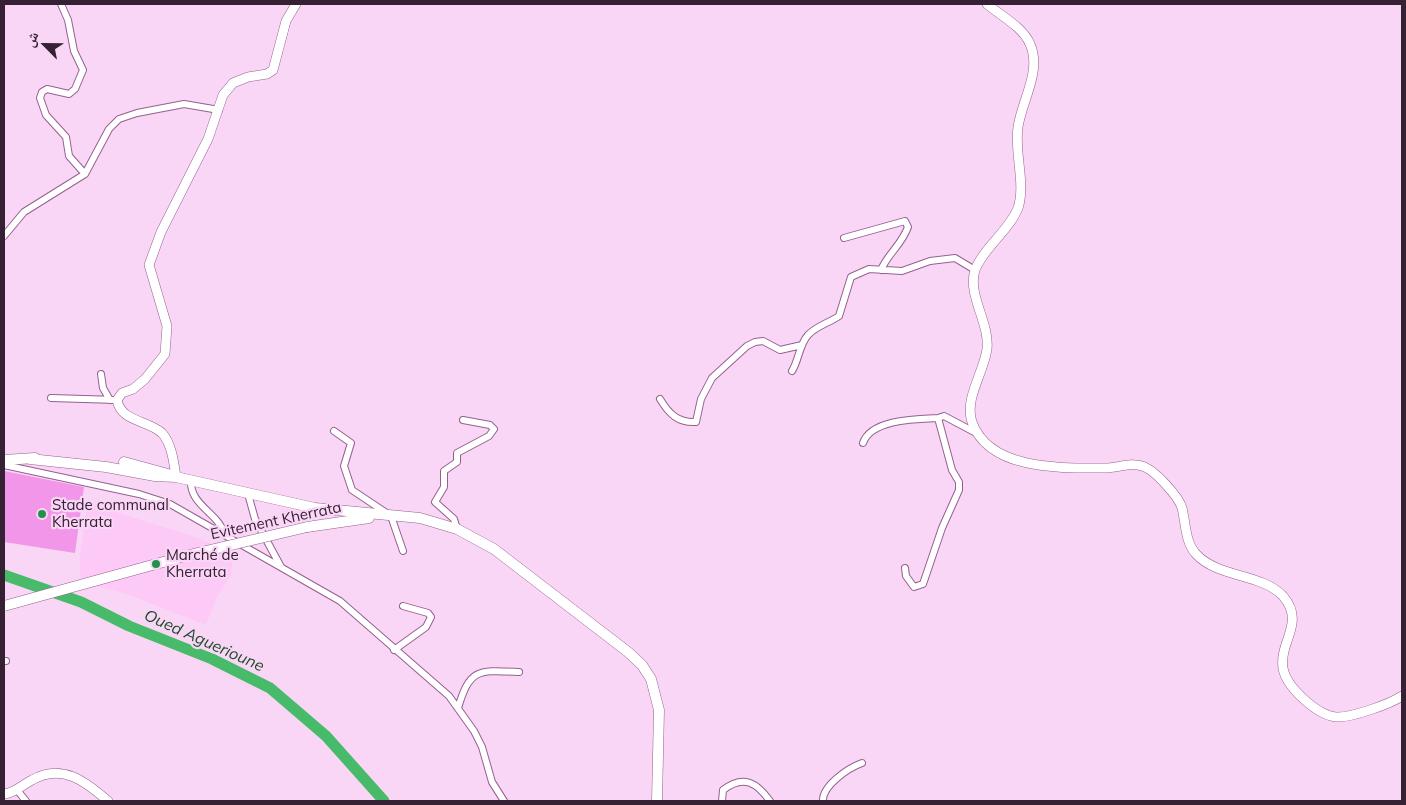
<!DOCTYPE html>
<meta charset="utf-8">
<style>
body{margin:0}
#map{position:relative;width:1406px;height:805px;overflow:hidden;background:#fad6f6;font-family:Mulish,"Noto Naskh Arabic",sans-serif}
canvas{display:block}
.frame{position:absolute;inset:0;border:5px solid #362034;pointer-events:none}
.north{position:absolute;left:20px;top:20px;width:50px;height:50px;-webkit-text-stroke:4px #fad6f6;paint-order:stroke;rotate:293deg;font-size:14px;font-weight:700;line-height:20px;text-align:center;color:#362034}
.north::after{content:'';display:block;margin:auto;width:18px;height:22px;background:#362034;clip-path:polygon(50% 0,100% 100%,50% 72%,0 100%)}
</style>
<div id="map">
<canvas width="1406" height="805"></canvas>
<div class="frame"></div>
<div class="north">ش</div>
</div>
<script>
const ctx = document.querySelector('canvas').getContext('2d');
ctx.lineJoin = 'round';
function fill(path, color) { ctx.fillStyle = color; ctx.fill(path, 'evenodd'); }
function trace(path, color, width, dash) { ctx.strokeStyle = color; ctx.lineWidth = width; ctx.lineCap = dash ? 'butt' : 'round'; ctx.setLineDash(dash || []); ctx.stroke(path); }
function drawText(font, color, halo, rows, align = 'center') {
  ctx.font = font + ' Mulish,sans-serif'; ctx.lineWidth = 4.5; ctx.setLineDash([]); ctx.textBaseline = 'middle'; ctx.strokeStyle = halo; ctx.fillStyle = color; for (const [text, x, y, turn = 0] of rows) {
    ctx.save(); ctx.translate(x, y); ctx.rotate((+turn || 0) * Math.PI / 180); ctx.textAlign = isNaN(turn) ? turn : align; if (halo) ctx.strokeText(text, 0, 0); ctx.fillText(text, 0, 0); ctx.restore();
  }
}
const built = new Path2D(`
 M88,503l110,35 35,15 -2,22 -15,24 -10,26 -82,-32 -44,-11v-28z`);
const green = new Path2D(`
 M4,471l80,16 -9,66 -71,-11z`);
const river = new Path2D(`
 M4,575l77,27 48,24 83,33 58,29 56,48 58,65`);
const street = new Path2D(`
 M61,4l7,16 6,31 9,19 -8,19 -6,5 -22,-5 -5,3 -2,6 6,17 20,22 3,19 16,18
 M4,236l20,-24 61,-38 24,-45 10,-10 18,-6 47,-9 35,6
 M844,238l61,-17 3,6c-7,19 -20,26 -27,43
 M792,371c7,-11 7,-26 16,-36 8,-9 21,-12 31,-19l12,-39 18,-8 33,2 28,-10 25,-3 20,12
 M101,374l2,14 7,12
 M51,398l66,2
 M660,399c9,15 18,24 36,23l5,-23 11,-21 35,-32 8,-4 8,-1 17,9 22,-5
 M334,431l17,12 -7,23 8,24 39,26 12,35
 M863,443c8,-24 54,-24 75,-25
 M4,465l135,29 31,10 170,97 109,95 25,35 8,16 10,35 12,19
 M191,480c-2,25 28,33 34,55
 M248,494l7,25 26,48
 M457,529l-3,-10 -19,-17 9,-15v-16l13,-9v-9l32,-17 5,-7 -4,-4 -27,-5
 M905,568l1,8 8,11 9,-3 19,-56 17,-38v-8l-7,-12 -14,-52 6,-2 36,19
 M394,650l32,-23 5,-10 -3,-4 -25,-7
 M4,661h2
 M458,708c12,-40 20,-38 61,-36
 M17,790l9,11
 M722,801l1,-11c21,-16 34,-7 47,11
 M823,801c-1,-15 25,-33 39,-38`);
const secondary = new Path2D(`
 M987,4c14,12 36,23 43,40 12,27 -8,56 -12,83 -4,25 8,57 0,81 -9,23 -34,39 -43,62 -8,25 15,53 12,79 -3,23 -23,50 -15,73 17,49 90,46 133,46 12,0 26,-6 37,-2 12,3 37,31 40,42 4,16 3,34 14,46 22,24 65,19 87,42 23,27 -4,45 0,72 3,19 34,47 53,49 15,1 54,-13 66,-21
 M176,477c-2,-13 -4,-33 -14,-44 -14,-13 -41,-11 -45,-33l5,-7 11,-4 12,-10 20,-25 2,-28 -18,-61 12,-33 47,-93 15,-44 10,-12 15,-6 19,-3 6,-4 13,-49 10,-17
 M4,794c11,-1 18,-9 28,-14 30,-17 53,1 76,21`);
const primary = new Path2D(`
 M30,459l76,8 49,9 21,1 139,31 105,10 37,11 37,20 134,103 14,13 9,14 8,31 -2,91
 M4,460l31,-2
 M124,462l44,12
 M307,527l62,-9`);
const primaryBridge = new Path2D(`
 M4,606l181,-50 122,-29`);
const markers = [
 [42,514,5,"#239149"],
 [156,564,5,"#239149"]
];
const poiNames = [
 ["Stade communal",52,505],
 ["Kherrata",52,522],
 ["Marché de",166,555],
 ["Kherrata",166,572]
];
const streetNames = [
 ["Evitement Kherrata",276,521,-12]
];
const waterNames = [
 ["Oued Aguerioune",204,641,24]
];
fill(built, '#fdc9f7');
fill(green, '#f196e9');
trace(river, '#48bb6b', 11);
trace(street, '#956090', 8);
trace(secondary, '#956090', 10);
trace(primary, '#956090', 11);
trace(street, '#fff', 6);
trace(secondary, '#fff', 9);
trace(primary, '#fff', 10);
trace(primaryBridge, '#956090', 11, []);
trace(primaryBridge, '#fff', 10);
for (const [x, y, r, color] of markers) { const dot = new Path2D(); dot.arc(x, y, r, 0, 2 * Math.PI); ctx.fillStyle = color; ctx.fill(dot); trace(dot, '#fad6f6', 2); }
drawText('15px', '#362034', '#fad6f6', poiNames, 'left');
drawText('15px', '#362034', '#fad6f6', streetNames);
drawText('italic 16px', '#1e4b2a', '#fad6f6', waterNames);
</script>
